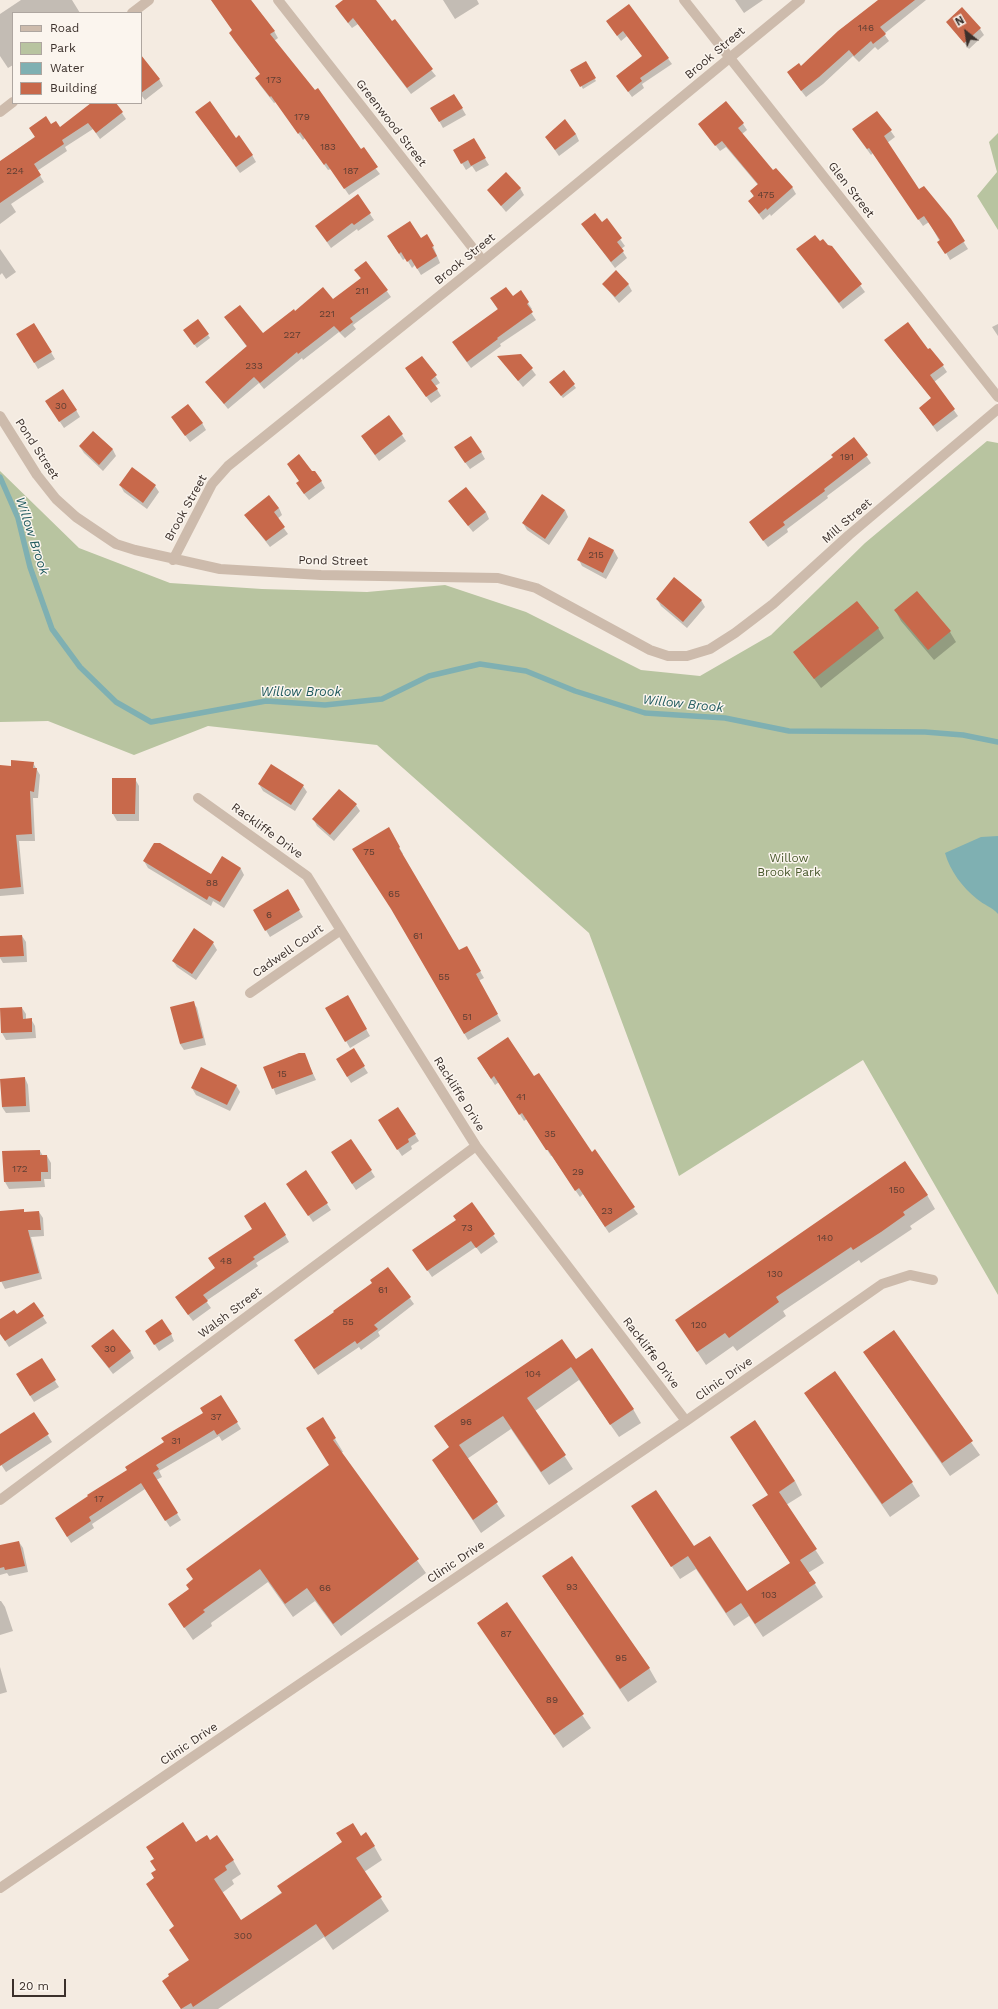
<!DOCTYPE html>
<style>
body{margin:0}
#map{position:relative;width:998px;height:2009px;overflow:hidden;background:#f4ebe1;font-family:"Work Sans",sans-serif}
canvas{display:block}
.legend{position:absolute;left:12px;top:12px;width:130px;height:92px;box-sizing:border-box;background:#fbf5ee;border:1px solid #aea6a0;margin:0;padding:5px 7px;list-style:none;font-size:12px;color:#3b302b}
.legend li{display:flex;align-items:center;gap:8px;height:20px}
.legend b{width:20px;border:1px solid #aea6a0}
.north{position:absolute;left:946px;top:12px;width:40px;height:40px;-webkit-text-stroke:3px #fbf5ee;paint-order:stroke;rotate:330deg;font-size:11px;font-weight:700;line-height:16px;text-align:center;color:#3b302b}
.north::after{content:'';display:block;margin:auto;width:14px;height:18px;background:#3b302b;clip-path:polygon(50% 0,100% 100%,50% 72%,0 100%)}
.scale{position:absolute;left:12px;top:1979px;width:54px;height:18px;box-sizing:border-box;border:2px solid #3b302b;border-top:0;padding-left:5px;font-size:12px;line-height:14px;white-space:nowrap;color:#3b302b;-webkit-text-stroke:3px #fbf5ee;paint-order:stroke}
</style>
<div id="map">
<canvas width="998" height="2009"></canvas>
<ul class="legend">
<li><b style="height:5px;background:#cdbbac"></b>Road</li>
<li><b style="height:11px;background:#b8c4a0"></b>Park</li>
<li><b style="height:11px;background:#7fb0b2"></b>Water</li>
<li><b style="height:11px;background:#c8694b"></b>Building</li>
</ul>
<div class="north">N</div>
<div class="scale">20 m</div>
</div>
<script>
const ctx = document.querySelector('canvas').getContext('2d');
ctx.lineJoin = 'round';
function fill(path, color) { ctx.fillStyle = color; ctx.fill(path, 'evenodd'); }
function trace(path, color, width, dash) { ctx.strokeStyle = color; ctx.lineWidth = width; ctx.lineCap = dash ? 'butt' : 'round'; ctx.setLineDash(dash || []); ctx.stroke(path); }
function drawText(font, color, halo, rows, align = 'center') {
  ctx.font = font + ' "Work Sans",sans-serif'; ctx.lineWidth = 3; ctx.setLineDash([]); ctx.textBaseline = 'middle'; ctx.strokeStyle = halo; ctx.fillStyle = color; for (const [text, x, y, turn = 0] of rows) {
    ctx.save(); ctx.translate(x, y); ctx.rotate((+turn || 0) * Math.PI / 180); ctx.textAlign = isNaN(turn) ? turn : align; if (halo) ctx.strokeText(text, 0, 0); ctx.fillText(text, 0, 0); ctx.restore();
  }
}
const green = new Path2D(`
 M998,133v97l-21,-34 20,-24 -8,-30z
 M987,441l11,2v852l-135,-235 -184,116 -90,-243 -212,-188 -169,-19 -74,29 -86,-34 -48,1v-251l79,77 91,35 92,6 105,3 78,-7 81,27 115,58 59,6 71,-41 94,-92z`);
const water = new Path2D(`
 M998,836v78c-6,-7 -14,-9 -21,-15 -14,-11 -27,-28 -32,-46l36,-16z`);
const shadow = new Path2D(`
 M21,0h51l8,13h-67v52l-5,3 -8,-12v-42z
 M211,0h40l23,31 4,7 -4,3 106,133 -31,21 -18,-26 -3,1 -23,-32 -2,2 -27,-38 -2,1 -14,-18 -4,-7 5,-3 -27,-35 -4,-7 3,-2z
 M344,0h30l62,76 -25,18 -53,-70 -6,4 -12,-15 -4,-6z
 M443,0h34l2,4 -24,15z
 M735,0h28l-19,13z
 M879,0h47l-42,34 5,7 -11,9 -3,-3 -16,15 -6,-6 -30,28 -17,13 -14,-18 8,-12z
 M629,6l43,58 -30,20 2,4 -12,9 -15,-21 26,-19 -16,-21 -6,5 -14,-19z
 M947,22l33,7 4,6 -15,14z
 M585,62l11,19 -13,8 -11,-19z
 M141,69l18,10 4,7 -18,14 -4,-5z
 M454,95l12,20 -23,13 -11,-20z
 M92,103h23l11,16 -26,20 -7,-10 -28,18 2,4 -30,20 7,11 -33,22 5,8 -16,12v-62l51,-37 9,3z
 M196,112l39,27 17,16 4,7 -16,11z
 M877,112l18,25 -8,6 31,48 32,29 18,29 -18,11 -21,-38 -6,4 -50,-73 -2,2 -18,-25z
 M699,124h44l4,6 -5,4 31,38 19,15 4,7 -25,22 -1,-2 -7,6 -14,-19 5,-4 -3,-6 7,-6 -32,-38 -6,4z
 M576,134l3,7 -20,15 -13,-19z
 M473,139l16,26 -13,7 -4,-6 -6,4 -12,-20z
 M520,188l4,7 -18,17 -18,-22z
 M357,195l17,25 -16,11 -1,-2 -26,19 -11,-16z
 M606,220l19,26 -4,3 6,9 -12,10 -33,-44 20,-1z
 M421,239l12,7 7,17 -19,12 -6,-10 -3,3 -6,-10 -3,2 -11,-17z
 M819,243l13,4 33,45 -22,17 -42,-54z
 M0,249l16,23 -10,7 -4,-6 -2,2z
 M366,262l25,35 -38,28 3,4 -11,9 -6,-6 -36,28 -1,-2 -38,31 -5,-6 -31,26 -22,-27 41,-35 -21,-29 37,16 32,-22 38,-12 28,-21 -6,-9z
 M603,284h25l4,7 -13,12z
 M491,298h21l16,5 4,6 -2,2 6,9 -36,24 1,2 -30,22 -14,-19 41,-39z
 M198,320l12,18 -13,10 -11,-15z
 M34,324l21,35 -17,10 -20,-35z
 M998,324v12l-6,-9z
 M890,347l38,4 15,15 4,6 -13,10 24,34 -21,16 -17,-24 12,-9z
 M521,355l15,20 -13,12 -24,-30z
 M422,357l18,26 -5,3 6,10 -10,7 -25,-34z
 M563,371l13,17 -13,10 -11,-13z
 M50,407l26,3 4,7 -16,11z
 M389,416l17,25 -27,20 -17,-24z
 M172,417l30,6 4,7 -16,12z
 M94,432l19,18 3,6 -13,15 -19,-18 -4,-6z
 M854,438l17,25 -44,33 1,2 -41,31 1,3 -20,15 -18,-24 84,-65 -2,-3z
 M481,452l4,7 -15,10 -11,-15z
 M311,472l10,9 4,7 -16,12 -8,-10 -1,-8z
 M120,485l35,1 4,6 -12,17 -23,-17z
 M279,508l3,7 -5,4 11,15 -18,13 -25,-32z
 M454,508l32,4 3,7 -16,13z
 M565,510l3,7 -19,28 -22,-15 -4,-7z
 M590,538l24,13 4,7 -12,21 -24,-13 -3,-6z
 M657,599l44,1 4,7 -18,21 -26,-22z
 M895,610l55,22 6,10 -22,18 -33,-39z
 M878,628l6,10 -63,50 -26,-35z
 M33,763l7,12 -2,23h-5l2,43h-16l5,53 -24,2v-130l12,1z
 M135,779l4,7v35h-22l-4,-7z
 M259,784l44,2 4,6 -12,19 -32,-20z
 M356,805l4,6 -26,30 -17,-15 -3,-6z
 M388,828l15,26 -1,1 57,97 7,-5 18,31 -6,3 23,40 -33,19 -72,-124z
 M222,857l19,12 3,6 -20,33 -11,-7 -2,5 -63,-38 -4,-7 67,14z
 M287,891l16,26 -33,20 -16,-27z
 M194,930l19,13 4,7 -21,30 -19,-13 -4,-6z
 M22,936l4,6 1,20 -24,1 -3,-5v-21z
 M347,996l23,40 -20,12 -23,-40z
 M193,1002l4,6 9,37 -22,5 -4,-6z
 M22,1008l4,6v5h5l4,7 1,12 -30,2 -4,-7 -1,-24z
 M353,1050l15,23 -17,10 -14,-23z
 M304,1054l12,26 -40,15 -11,-28z
 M482,1065l109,88 47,61 -29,19 -26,-39 -3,3 -28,-41h-1l-24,-37 -3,2 -25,-39 -4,3z
 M25,1078l3,7 2,27 -24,1 -4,-6z
 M236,1085l4,7 -10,19 -34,-16 -4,-7z
 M398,1108l21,33 -8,5 1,3 -10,7 -19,-29z
 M351,1140l24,37 -19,13 -20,-31z
 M40,1151l3,5h4l4,7v16h-7l1,8 -36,2 -4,-7z
 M306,1172l25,38 -18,12 -21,-32z
 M927,1195l8,14 -25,17 2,3 -51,34 -2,-3 -76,51 3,5 -49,35 -4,-5 -27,19 -30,-45z
 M472,1204l26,38 -17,12 -5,-7 -44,30 -14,-21 39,-35z
 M23,1210l2,3 14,-1 4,6 1,18 -13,1 11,42 -37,10 -5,-10v-67z
 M285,1235l4,7 -33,21 2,3 -52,35 5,7 -18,13 -13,-17 36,-35 -3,-4z
 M388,1268l26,36 -36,28 2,4 -19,14 -2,-3 -41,28 -19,-28 36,-34 38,-30z
 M16,1315l27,2 4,6 -38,24 -9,-14v-7z
 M893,1332l87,123 -30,21 -86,-124z
 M171,1334l3,7 -15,10 -9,-14z
 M92,1347l38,4 4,7 -21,16z
 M576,1360l57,49 8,14 -22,14 -40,-57 -44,31 38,58 -24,16 -38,-56 -44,30 38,57 -24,17 -48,-73 17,-12 -14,-22z
 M21,1381h34l4,6 -25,15z
 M805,1393l107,90 8,13 -30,21z
 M221,1397l20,32 -19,12 -3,-5 -60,35 3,6 -6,3 25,40 -11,7 -25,-38 -53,35 2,4 -23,15 -11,-18 105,-83 39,-29z
 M34,1413l18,29 -46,30 -6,-9v-28z
 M323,1419l20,33 -2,1 85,120 -85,63 -26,-35 -22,16 -25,-35 -57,41 1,3 -19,14 -24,-35 21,-15 4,-10 -7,-11 143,-103z
 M795,1481l7,14 -16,10 38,58 -16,10 15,24 -60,40 -14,-21 -15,10 -38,-57 -16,10 -48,-73 61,42 54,45 44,-29 -38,-58z
 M19,1542l4,6 5,24 -19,4 -2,-3 -7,2v-29z
 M543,1577l106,91 8,14 -29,20z
 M0,1601h1l4,6 8,24 -13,4z
 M506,1603l85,125 -28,20 -85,-125z
 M0,1667l7,25 -7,2z
 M361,1837l13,9 8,14 -18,12 25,39 -56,39 -9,-13 -106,72h-37l-18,-27 27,-21 -15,-34 -28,-43 49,-40 14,-3 23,19 8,14 -9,6 2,4 -12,9 19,28z`);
const stream = new Path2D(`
 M0,477l18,41 12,49 22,62 28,38 36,35 35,20 115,-21 59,4 57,-6 47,-23 51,-12 46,7 49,20 70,22 80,5 64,13 136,1 38,3 35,7`);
const building = new Path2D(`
 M211,0h40l24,31 -5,3 45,56 3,-2 43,61 3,-2 14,20 -34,22 -18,-26 -2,2 -24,-33 -2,2 -27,-38 -1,1 -15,-19 5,-4 -31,-41 3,-3z
 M343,0h33l16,21 3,-2 38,50 -26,19 -54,-70 -5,5 -13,-17z
 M878,0h37l-35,27 6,7 -13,10 -2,-3 -17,15 -5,-6 -30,27 -18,14 -14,-19 12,-9 2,3 37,-35z
 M629,4l40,54 -29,20 2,3 -14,11 -12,-16 26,-20 -19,-25 -6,5 -11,-15z
 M962,7l19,21 -17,15 -18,-21z
 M141,55l19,24 -19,14z
 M586,61l10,17 -16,9 -10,-17z
 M454,94l9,14 -24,14 -9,-14z
 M210,101l26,37 3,-3 14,20 -17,12 -41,-55z
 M726,101l18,22 -6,5 35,42 3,-2 17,19 -26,23 -1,-2 -7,6 -11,-13 6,-5 -4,-5 8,-7 -36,-43 -7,5 -17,-22z
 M91,103h25l7,9 -27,21 -8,-10 -26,17 2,4 -30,20 7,11 -41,28v-42l35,-24 -6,-9 17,-12 5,8 5,-3 4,6z
 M877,111l15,19 -8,6 35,53 5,-3 27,33 14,22 -20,13 -8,-12 3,-2 -16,-24 -6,4 -49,-72 -2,1 -15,-20z
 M565,119l11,15 -21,16 -10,-13z
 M474,138l12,20 -15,8 -3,-6 -7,4 -8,-14z
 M506,172l15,16 -20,18 -14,-16z
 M358,194l13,19 -17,12 -2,-2 -25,19 -12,-16z
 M595,213l7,9 5,-4 15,20 -5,4 7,9 -13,11 -30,-38z
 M410,221l11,17 6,-4 7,12 -2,1 5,9 -20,13 -6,-10 -4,3 -6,-10 -2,2 -12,-18z
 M815,235l5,6 3,-2 5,6 4,1 30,38 -23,19 -43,-54z
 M366,261l22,29 -38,28 3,4 -13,10 -6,-6 -36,28 -1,-2 -37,31 -6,-6 -30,27 -19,-22 42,-36 -23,-29 16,-12 23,28 31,-24 1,2 28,-24 10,12 28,-21 -7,-8z
 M616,270l13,14 -14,13 -13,-13z
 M506,287l7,9 8,-6 8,12 -2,2 6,8 -36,26 1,1 -31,23 -15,-20 46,-33 -8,-11z
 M198,319l11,15 -15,11 -11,-15z
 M908,322l20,27 2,-1 14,17 -14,10 25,34 -22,17 -14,-18 12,-10 -47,-58z
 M34,323l18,29 -18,11 -18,-29z
 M521,354l12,14 -15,13 -21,-25z
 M422,356l15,19 -6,5 7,9 -12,8 -21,-29z
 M564,370l11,14 -14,12 -12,-14z
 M63,389l14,21 -18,12 -14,-21z
 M188,404l15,19 -18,13 -14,-19z
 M389,415l14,19 -28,21 -14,-19z
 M93,431l20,18 -14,16 -20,-19z
 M471,436l11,16 -17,11 -11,-16z
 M854,437l14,18 -44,34 1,2 -42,31 2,3 -22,16 -14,-19 84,-65 -2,-2z
 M299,454l13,17h3l7,10 -18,13 -8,-11 3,-2 -12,-17z
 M132,467l24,18 -13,18 -24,-18z
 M466,487l20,25 -18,14 -20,-25z
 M542,494l23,16 -20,29 -23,-16z
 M269,495l10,13 -5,4 11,15 -19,14 -22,-26z
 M589,537l25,13 -11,23 -26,-13z
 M674,577l28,23 -19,22 -27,-23z
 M917,591l34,40 -23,19 -34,-40z
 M857,601l22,27 -65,51 -21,-27z
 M11,760l23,2 -1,6h4l-3,24 -4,-1 2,43 -16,1 5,52 -21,2v-124l11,1z
 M271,764l33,21 -13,20 -33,-21z
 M112,778h24l-1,36h-23z
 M339,789l18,15 -27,31 -18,-16z
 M389,827l11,20 -1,1 60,102 8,-4 14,25 -5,3 22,40 -34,20 -73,-125 -39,-60z
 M154,843h6l51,31 11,-18 19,12 -21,34 -11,-6 -2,4 -64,-39z
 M288,889l12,21 -35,21 -12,-21z
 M194,928l20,14 -22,32 -20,-13z
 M22,935l2,21 -24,1v-21z
 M348,995l19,34 -22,13 -20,-34z
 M194,1001l9,37 -23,6 -10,-37z
 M22,1007l1,12 9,-1v14l-31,1 -1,-25z
 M508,1037l26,39 5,-3 53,79 3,-3 40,58 -30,20 -26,-39 -4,3 -27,-41h-2l-24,-37 -3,2 -25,-39 -3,3 -14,-21z
 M354,1048l11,18 -18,11 -11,-18z
 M299,1053h6l8,21 -41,15 -9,-22z
 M201,1067l36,18 -10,20 -36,-17z
 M25,1077l1,29 -24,1 -2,-28z
 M398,1107l18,27 -8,5 1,3 -12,8 -19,-30z
 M351,1139l21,31 -20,14 -21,-32z
 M40,1150v5h7l1,17h-7v9l-37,1 -2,-31z
 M905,1161l23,34 -25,17 2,3 -24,17 -28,18 -2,-3 -75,50 3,5 -50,36 -4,-5 -28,19 -22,-32z
 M306,1170l22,33 -20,13 -22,-32z
 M265,1202l21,33 -33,22 2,2 -52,36 5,6 -20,14 -13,-18 40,-29 -7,-10 44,-29 -8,-13z
 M472,1202l23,32 -19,14 -5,-7 -44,30 -15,-21 44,-30 -3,-4z
 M24,1209v3l15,-1 2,19h-13l11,43 -39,9v-71z
 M388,1267l23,30 -37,28 4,4 -21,15 -2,-3 -41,28 -20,-29 40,-28 -1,-1 39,-28 -2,-3z
 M34,1302l10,14 -39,25 -5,-7v-15l14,-9 3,4z
 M162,1319l10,15 -18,11 -9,-14z
 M113,1329l18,22 -22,17 -18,-22z
 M894,1330l79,111 -31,22 -79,-111z
 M562,1339l14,20 16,-11 42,61 -24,16 -39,-58 -44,31 39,57 -25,17 -38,-56 -44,29 39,57 -25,18 -41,-60 17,-13 -15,-21z
 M42,1358l14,22 -26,16 -14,-22z
 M835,1371l78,111 -31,22 -78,-111z
 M221,1395l17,27 -21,13 -3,-5 -58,35 3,4 -6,4 25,40 -13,8 -24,-38 -52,34 2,4 -24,16 -12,-19 33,-22 -1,-1 40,-25 -2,-3 39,-25 -3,-4 42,-25 -3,-5z
 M34,1412l15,22 -49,32v-32z
 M323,1417l13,21 -3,2 86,119 -86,65 -26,-36 -22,16 -25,-35 -57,41 2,2 -21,16 -16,-24 21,-15 -3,-4 7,-6 -7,-10 143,-104 -23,-37z
 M755,1420l40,61 -16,11 38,57 -17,11 16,23 -61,41 -14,-21 -15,10 -38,-57 -17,11 -40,-61 25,-16 38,56 16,-10 37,55 43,-28 -38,-58 16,-10 -38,-58z
 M19,1541l6,25 -20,4 -1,-3 -4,1v-23z
 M572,1556l78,112 -30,21 -78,-113z
 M507,1602l77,112 -30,21 -77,-112z
 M183,1822l13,20 11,-7 3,5 7,-5 17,25 -9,6 2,4 -13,9 27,41 41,-27 -5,-7 65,-44 -6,-9 17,-10 8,13 5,-4 9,14 -19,12 26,39 -57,40 -9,-13 -123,83 -2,-4 -10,6 -19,-28 7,-5 -1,-2 21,-14 -20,-30 5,-4 -28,-42 8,-6 -3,-5 5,-3 -6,-9 4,-2 -8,-12z`);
const minor = new Path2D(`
 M278,0l205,261
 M132,13l17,-13
 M0,112l13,-10
 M0,416l37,59 19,24 20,18 40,27 19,6 85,19 101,6 177,3 38,10 114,62 18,6h19l23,-7 25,-16 38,-29 76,-69 149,-126
 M173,560l39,-76 16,-18 255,-205 317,-261
 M198,798l109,78 169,270 210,275
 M250,993l91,-63
 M0,1500l476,-354
 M0,1888l686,-467 196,-137 28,-9 23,5`);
const tertiary = new Path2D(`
 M684,0l314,397`);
const numberNames = [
 ["146",866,28],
 ["173",274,80],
 ["179",302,117],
 ["183",328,147],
 ["224",15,171],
 ["187",351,171],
 ["475",766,195],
 ["211",362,291],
 ["221",327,314],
 ["227",292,335],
 ["233",254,366],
 ["30",61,406],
 ["191",847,457],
 ["215",596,555],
 ["75",369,852],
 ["88",212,883],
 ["65",394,894],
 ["6",269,915],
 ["61",418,936],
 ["55",444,977],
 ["51",467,1017],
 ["15",282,1074],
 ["41",521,1097],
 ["35",550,1134],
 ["172",20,1169],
 ["29",578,1172],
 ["150",897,1190],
 ["23",607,1211],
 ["73",467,1228],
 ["140",825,1238],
 ["48",226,1261],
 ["130",775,1274],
 ["61",383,1290],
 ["55",348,1322],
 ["120",699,1325],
 ["30",110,1349],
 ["104",533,1374],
 ["37",216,1417],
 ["96",466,1422],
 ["31",176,1441],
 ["17",99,1499],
 ["93",572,1587],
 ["66",325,1588],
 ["103",769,1595],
 ["87",506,1634],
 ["95",621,1658],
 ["89",552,1700],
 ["300",243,1936]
];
const streetNames = [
 ["Brook Street",715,53,-40],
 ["Greenwood Street",391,123,52],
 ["Glen Street",851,190,52],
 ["Brook Street",465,259,-39],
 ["Pond Street",37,449,57],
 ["Brook Street",186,508,-61],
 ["Mill Street",847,521,-41],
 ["Pond Street",333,561,1],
 ["Rackliffe Drive",267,831,36],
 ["Cadwell Court",288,951,-35],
 ["Rackliffe Drive",459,1094,58],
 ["Walsh Street",230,1313,-37],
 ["Rackliffe Drive",651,1353,53],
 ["Clinic Drive",724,1379,-35],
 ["Clinic Drive",456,1562,-34],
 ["Clinic Drive",189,1744,-34]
];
const parkNames = [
 ["Willow",789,858],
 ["Brook Park",789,872]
];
const waterNames = [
 ["Willow Brook",32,536,72],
 ["Willow Brook",301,692],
 ["Willow Brook",683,704,6]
];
fill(green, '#b8c4a0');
fill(water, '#7fb0b2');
fill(shadow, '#0003');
trace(stream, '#7fb0b2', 5.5);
fill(building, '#c8694b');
trace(minor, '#cdbbac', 10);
trace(tertiary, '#cdbbac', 10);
drawText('10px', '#5e3e33', null, numberNames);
drawText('12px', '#3b302b', '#fbf5ee', streetNames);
drawText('12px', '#4a5a2e', '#fbf5ee', parkNames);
drawText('italic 13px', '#1f5a5e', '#fbf5ee', waterNames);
</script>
